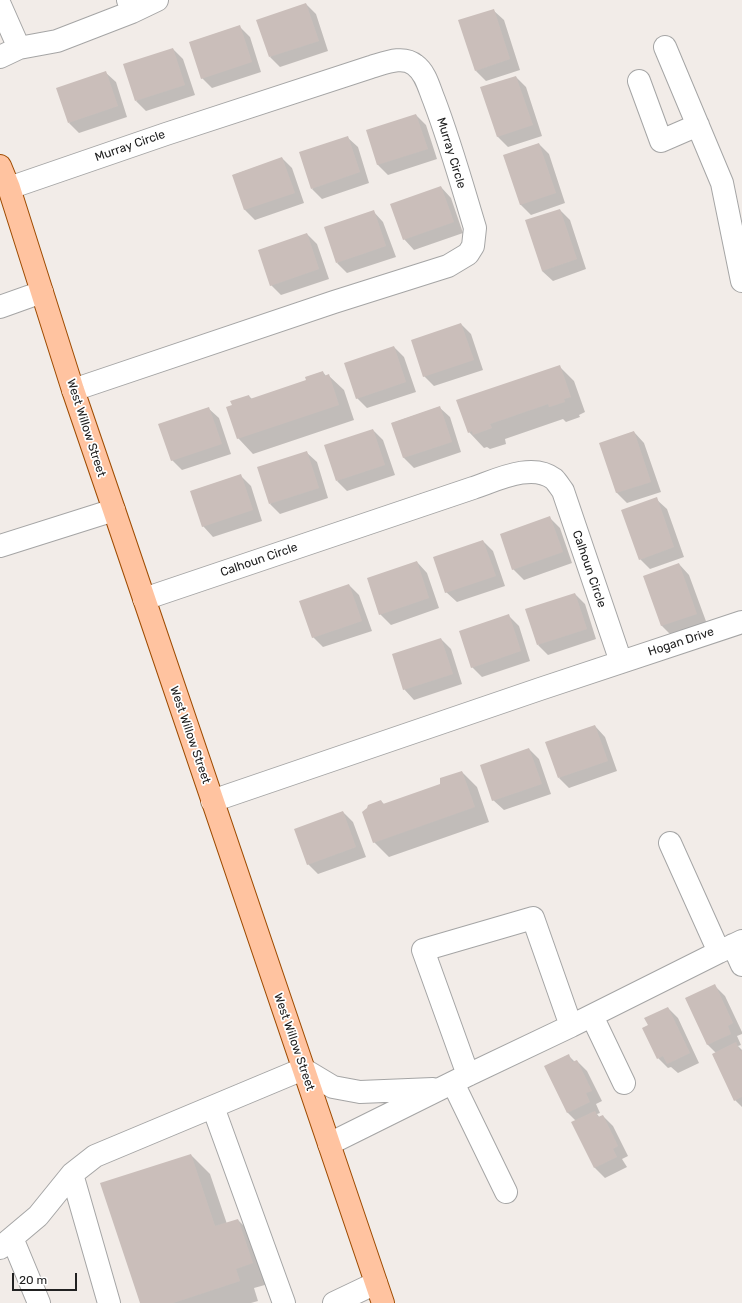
<!DOCTYPE html>
<style>
body{margin:0}
#map{position:relative;width:742px;height:1303px;overflow:hidden;background:#f2ece8;font-family:Rubik,sans-serif}
canvas{display:block}
.scale{position:absolute;left:12px;top:1273px;width:65px;height:18px;box-sizing:border-box;border:2px solid #212121;border-top:0;padding-left:5px;font-size:12px;line-height:14px;white-space:nowrap;color:#212121;-webkit-text-stroke:3px #fff;paint-order:stroke}
</style>
<div id="map">
<canvas width="742" height="1303"></canvas>
<div class="scale">20 m</div>
</div>
<script>
const ctx = document.querySelector('canvas').getContext('2d');
ctx.lineJoin = 'round';
function fill(path, color) { ctx.fillStyle = color; ctx.fill(path, 'evenodd'); }
function trace(path, color, width, dash) { ctx.strokeStyle = color; ctx.lineWidth = width; ctx.lineCap = dash ? 'butt' : 'round'; ctx.setLineDash(dash || []); ctx.stroke(path); }
function drawText(font, color, halo, rows, align = 'center') {
  ctx.font = font + ' Rubik,sans-serif'; ctx.lineWidth = 3.5; ctx.setLineDash([]); ctx.textBaseline = 'middle'; ctx.strokeStyle = halo; ctx.fillStyle = color; for (const [text, x, y, turn = 0] of rows) {
    ctx.save(); ctx.translate(x, y); ctx.rotate((+turn || 0) * Math.PI / 180); ctx.textAlign = isNaN(turn) ? turn : align; if (halo) ctx.strokeText(text, 0, 0); ctx.fillText(text, 0, 0); ctx.restore();
  }
}
const shadow = new Path2D(`
 M306,4l10,10 12,37 -48,16 -10,-10z
 M493,10l11,10 16,50 -34,11 -10,-10z
 M239,26l11,11 11,35 -49,16 -10,-10z
 M173,49l10,10 12,36 -49,16 -10,-10z
 M105,72l11,10 11,35 -48,16 -10,-10z
 M516,77l10,10 16,49 -34,11 -10,-10 -16,-49z
 M416,115l10,10 11,34 -49,16 -10,-10 -11,-34z
 M347,137l11,10 11,36 -47,16 -10,-10z
 M539,144l10,10 16,49 -34,12 -11,-11z
 M282,158l10,10 12,35 -49,17 -10,-10 -12,-35z
 M441,187l10,11 12,35 -49,17 -10,-11z
 M560,210l10,10 16,49 -33,12 -11,-10z
 M373,211l10,11 13,35 -49,16 -10,-10z
 M307,234l10,10 12,35 -48,16 -10,-10z
 M461,324l10,10 12,36 -49,16 -10,-10z
 M394,347l10,10 12,35 -49,16 -10,-10z
 M559,366l15,15 11,31 -6,3 1,2 -14,5 -3,-3 -58,20 1,5 -16,5 -3,-2 -3,1 -15,-16z
 M323,372l3,4 2,-1 16,15 10,30 -101,34 -15,-16 11,-42 3,3 55,-18z
 M439,407l11,10 11,35 -47,16 -10,-10 -12,-35z
 M208,408l11,10 12,36 -49,16 -10,-10z
 M373,430l10,10 12,35 -48,16 -10,-10z
 M634,432l10,11 17,49 -34,11 -10,-10 -17,-49z
 M306,452l11,10 11,36 -48,16 -10,-10z
 M240,475l11,11 11,35 -49,16 -10,-11z
 M656,499l11,10 17,48 -34,12 -10,-10z
 M550,518l10,10 12,35 -48,17 -11,-11z
 M483,541l10,10 12,35 -48,16 -11,-10z
 M417,562l10,11 12,35 -48,17 -11,-11z
 M679,564l10,11 18,49 -35,12 -10,-10 -17,-49z
 M349,585l10,10 13,36 -49,16 -10,-10z
 M575,594l10,10 11,35 -48,16 -10,-10z
 M508,615l11,11 11,35 -48,16 -10,-10z
 M441,639l10,10 11,35 -48,16 -10,-11z
 M595,726l10,11 12,34 -48,17 -10,-10z
 M529,749l10,10 12,35 -47,16 -11,-10z
 M462,772l15,15 12,35 -100,35 -15,-15 7,-41 4,4 56,-20z
 M343,812l10,10 13,35 -48,17 -10,-10z
 M715,986l10,10 17,36v2l-5,2 4,9 -3,1 4,4v57l-7,-7 -19,-47 -8,-8 -21,-46z
 M668,1008l10,10 21,45 -21,10 -7,-6 -3,1 -10,-10 -9,-32z
 M568,1055l7,7 2,-1 10,10 15,30 -6,3 4,9 -3,1 3,4 3,-2 10,10 15,30 -6,3 5,8 -22,11 -10,-10 -19,-47 -8,-8 -22,-47z
 M191,1155l19,19 17,50 11,-4 19,19 15,44 -18,5 4,13 -7,2h-110z`);
const building = new Path2D(`
 M306,3l13,38 -50,16 -13,-37z
 M494,9l16,50 -35,12 -17,-51z
 M240,25l12,37 -51,17 -12,-37z
 M173,48l12,37 -50,16 -12,-37z
 M106,71l12,35 -50,17 -12,-35z
 M516,76l17,49 -36,12 -17,-50z
 M416,114l12,35 -51,16 -11,-35z
 M348,136l12,36 -49,17 -12,-37z
 M539,143l17,50 -36,12 -17,-50z
 M282,157l13,36 -51,17 -12,-35z
 M441,186l13,36 -51,18 -13,-36z
 M560,209l17,50 -35,12 -17,-51z
 M374,210l12,36 -50,17 -12,-36z
 M307,233l12,36 -49,17 -12,-36z
 M461,323l13,37 -51,17 -12,-37z
 M394,346l12,36 -50,17 -12,-36z
 M560,365l11,32 -7,2 1,3 -16,5 -1,-3 -58,20 2,4 -19,7 -1,-4 -4,2 -12,-33z
 M323,371l1,5 5,-2 10,31 -102,34 -11,-32 6,-2 -2,-4 19,-6 1,4 56,-19 -1,-3z
 M440,406l12,36 -49,16 -12,-35z
 M209,407l13,37 -51,17 -13,-37z
 M373,429l12,36 -49,16 -12,-36z
 M634,431l17,51 -35,11 -17,-50z
 M307,451l12,37 -50,16 -12,-37z
 M241,474l12,36 -51,17 -12,-36z
 M657,497l17,50 -35,13 -18,-50z
 M550,516l13,36 -51,18 -12,-36z
 M483,540l13,36 -51,17 -12,-36z
 M417,561l12,37 -50,17 -12,-37z
 M679,563l18,51 -36,12 -18,-50z
 M349,584l13,37 -50,17 -13,-37z
 M575,593l12,36 -50,16 -12,-36z
 M509,614l12,37 -50,17 -12,-37z
 M441,638l12,36 -50,16 -11,-36z
 M595,725l13,36 -50,17 -13,-36z
 M529,748l13,36 -50,17 -12,-36z
 M462,771l13,36 -102,36 -11,-31 5,-4 1,-3 13,-5 2,4 57,-20v-6z
 M343,811l13,36 -49,18 -13,-36z
 M715,984l18,39 -5,3 3,8 -24,11 -22,-47z
 M668,1007l22,46 -23,11 -4,-8 -6,3 -15,-31 6,-3 -4,-7z
 M736,1042l4,9 2,-1v47l-8,4 -22,-47z
 M569,1054l3,8 5,-2 15,31 -6,2 4,9 -23,11 -23,-47z
 M595,1111l3,6 5,-2 15,31 -5,3 4,8 -23,11 -23,-46z
 M191,1154l24,72 23,-7 15,44 -17,6 4,12 -67,22h-33l-40,-120z`);
const minor = new Path2D(`
 M0,5l19,43
 M132,12l25,-12
 M665,47l57,136 20,98
 M0,57l19,-9 38,-7 75,-29 -4,-12
 M639,81l22,60 37,-16
 M9,188l157,-54 205,-67c14,-4 32,-12 44,-2 11,8 14,23 19,35 16,42 28,85 41,128l-2,18 -5,8 -20,12 -114,36 -261,88
 M0,307l42,-15
 M0,546l114,-36
 M144,599l329,-111c24,-8 59,-26 81,-9 3,3 6,8 9,12l58,171
 M212,801l328,-112 202,-67
 M733,945l9,20
 M719,952l23,-11
 M592,1016l32,67
 M571,1026l148,-74 -49,-109
 M453,1083l53,109
 M213,1107l71,196
 M329,1144l139,-69 103,-49 -38,-108 -110,32 45,125
 M72,1174l37,129
 M12,1238l27,65
 M0,1248l38,-32 34,-42 23,-18 208,-87 30,18 27,5 73,-3
 M334,1303l42,-20`);
const major = new Path2D(`
 M0,166l9,22 64,202 41,120 269,793`);
const streetNames = [
 ["Murray Circle",130,146,-19],
 ["Murray Circle",451,153,73],
 ["West Willow Street",86,428,72],
 ["Calhoun Circle",259,560,-19],
 ["Calhoun Circle",589,569,71],
 ["Hogan Drive",681,642,-18],
 ["West Willow Street",190,735,71],
 ["West Willow Street",294,1042,71]
];
fill(shadow, '#0003');
fill(building, '#cabeba');
trace(minor, '#a5a5a5', 24);
trace(major, '#9e4b00', 24);
trace(minor, '#fff', 22);
trace(major, '#ffc3a0', 22);
drawText('12px', '#212121', '#fff', streetNames);
</script>
